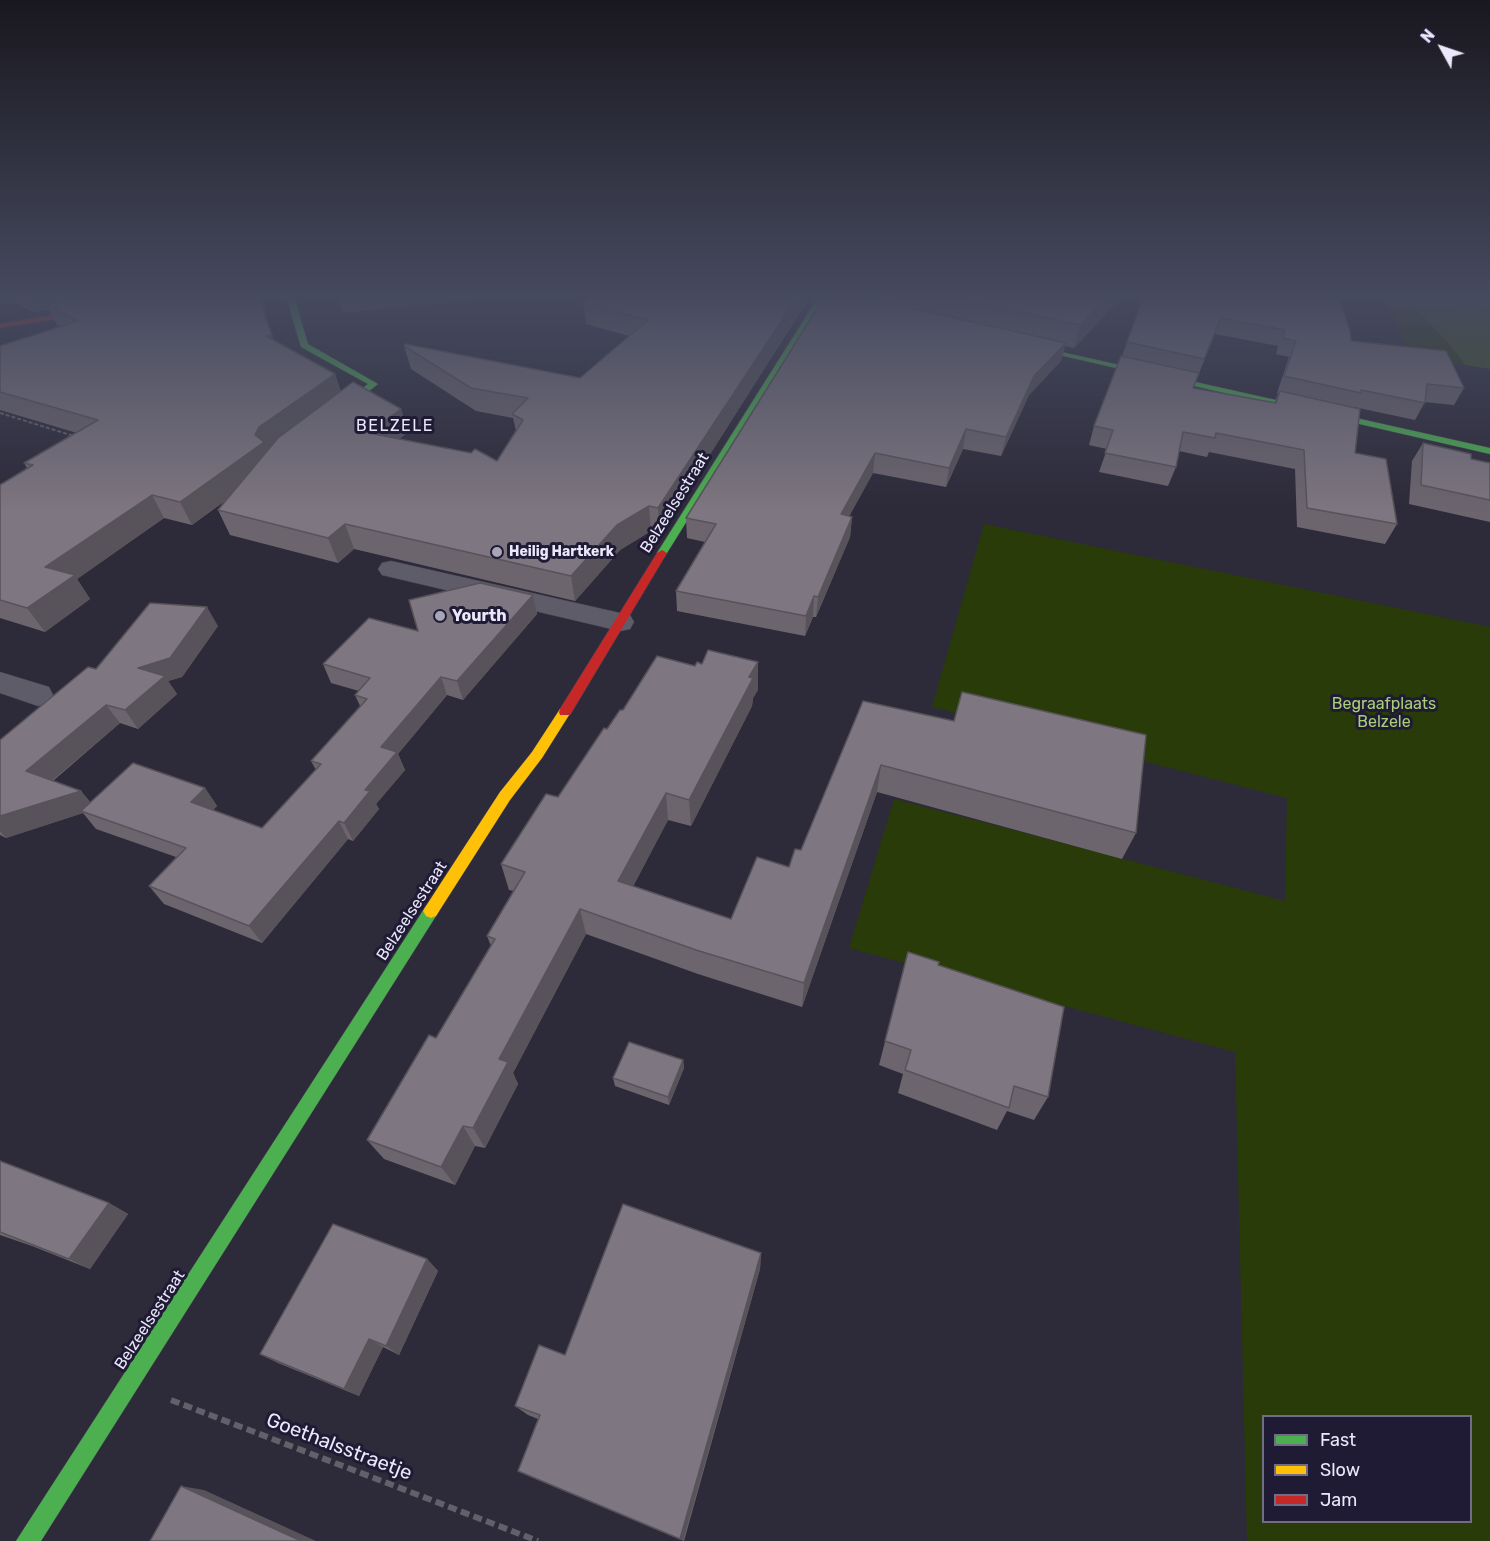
<!DOCTYPE html>
<style>
body{margin:0}
#map{position:relative;width:1490px;height:1541px;overflow:hidden;background:#2d2a39;font-family:Rubik,sans-serif}
canvas{display:block}
.legend{position:absolute;left:1262px;top:1415px;width:210px;height:108px;box-sizing:border-box;background:#201b35;border:2px solid #716d84;margin:0;padding:8px 10px;list-style:none;font-size:18px;color:#eae8fa}
.legend li{display:flex;align-items:center;gap:12px;height:30px}
.legend b{width:30px;border:2px solid #716d84}
.north{position:absolute;left:1412px;top:18px;width:60px;height:60px;-webkit-text-stroke:4px #201b35;paint-order:stroke;rotate:310deg;font-size:16px;font-weight:700;line-height:24px;text-align:center;color:#eae8fa}
.north::after{content:'';display:block;margin:auto;width:21px;height:27px;background:#eae8fa;clip-path:polygon(50% 0,100% 100%,50% 72%,0 100%)}
</style>
<div id="map">
<canvas width="1490" height="1541"></canvas>
<ul class="legend">
<li><b style="height:8px;background:#4caf50"></b>Fast</li>
<li><b style="height:8px;background:#ffc107"></b>Slow</li>
<li><b style="height:8px;background:#c62828"></b>Jam</li>
</ul>
<div class="north">N</div>
</div>
<script>
const ctx = document.querySelector('canvas').getContext('2d');
ctx.lineJoin = 'round';
function fill(path, color) { ctx.fillStyle = color; ctx.fill(path, 'evenodd'); }
function trace(path, color, width, dash) { ctx.strokeStyle = color; ctx.lineWidth = width; ctx.lineCap = dash ? 'butt' : 'round'; ctx.setLineDash(dash || []); ctx.stroke(path); }
function drawText(font, color, halo, rows, align = 'center') {
  ctx.font = font + ' Rubik,sans-serif'; ctx.lineWidth = 6; ctx.setLineDash([]); ctx.textBaseline = 'middle'; ctx.strokeStyle = halo; ctx.fillStyle = color; for (const [text, x, y, turn = 0] of rows) {
    ctx.save(); ctx.translate(x, y); ctx.rotate((+turn || 0) * Math.PI / 180); ctx.textAlign = isNaN(turn) ? turn : align; if (halo) ctx.strokeText(text, 0, 0); ctx.fillText(text, 0, 0); ctx.restore();
  }
}
const green = new Path2D(`
 M1365,296h108l6,11 -46,-7 -20,3c17,22 37,38 52,62l-55,-9 -24,-57z
 M984,524l506,103v914h-243l-12,-489 -386,-104 45,-149 391,102 2,-103 -355,-91zM1264,1416h206v106h-206z`);
const forest = new Path2D(`
 M1473,296h17v73l-25,-4c-15,-24 -36,-40 -53,-62l21,-3 46,7z`);
const pathFar1 = new Path2D(`
 M0,413l77,24`);
const path = new Path2D(`
 M171,1400l367,141`);
const street = new Path2D(`
 M391,561l229,52 10,2 4,7 -4,7 -10,2 -238,-56 -4,-6 4,-6z
 M0,672l49,15 4,8 -4,8 -11,3 -38,-13z`);
const fast = new Path2D(`
 M286,296h8l14,48 70,40 -45,35 -8,-2 43,-33 -67,-37z
 M819,296h8l-160,257 -5,3 -4,-1 -1,-2z
 M1017,342l473,106v6l-470,-108h-3z
 M431,904l5,2 3,5 -3,5 -395,625h-25l410,-635z`);
const slow = new Path2D(`
 M565,707l6,5 -29,46 -32,42 -74,116 -5,2 -5,-2 -3,-5 3,-5 74,-114 32,-40 28,-43z`);
const jam = new Path2D(`
 M96,308h3v4l-99,16v-4z
 M662,550l5,3 -97,162h-10l-1,-3 1,-3 97,-156z`);
const wall = new Path2D(`
 M0,296h262l5,24 7,20 61,34 6,18 60,17 7,23 -9,7 98,22 19,-30 -3,-13 -37,-7 -65,-42 -7,-23 176,32 49,-42 -43,-12 -3,-22 10,-6h215v4l-148,233 -9,-2 -31,19 -45,51 -221,-52 -16,14 -108,-28 -12,-25 11,-12 -37,27 -28,-7 -87,61 13,20 -45,33 -45,-14v-133l27,-17 -3,-5 53,-30 -77,-23v-64l60,-19 -3,-2 -8,-15 -16,2 -21,-11 -12,3z
 M825,296h298l-49,52 -9,-2 -4,15 -32,34 -28,61 -38,-7 -17,38 -73,-14 -24,43 3,1 -2,20 -34,80h-3l-8,19 -128,-25 -1,-20 29,-49 -18,-4 -1,-20z
 M1144,296l178,2 29,43 113,47 -10,17 -29,-3 -10,18 -61,-13 -1,1 2,45 42,71 -12,20 -88,-17 -2,-58 -86,-17 -2,5 -28,-6 -3,16 -8,19 -69,-14 8,-23 -18,-4 5,-19 28,-70zM1215,334l63,12 -2,8 13,3 -12,36 1,1 -4,9 -81,-15z
 M1423,443l48,16 19,4v59l-81,-18 3,-43z
 M533,595l4,19 -74,86 -16,-5 -49,59 7,16 -29,34 3,5 -26,32 -5,-2 -86,104 -98,-39 -15,-18 27,-29 -80,-28 -13,-16 -77,25 -6,-3v-95l96,-71 122,-43 -36,51 -14,4 9,13 -39,35 -18,-6 -67,58 28,10 9,11 115,-14 12,18 -4,4 49,18 54,-58 -5,-9 49,-55 -5,-11 4,-4 -28,-8 -8,-19 95,-33z
 M758,690l-5,8 -1,8 -61,120 -23,-6 -35,66 98,33 58,-52 12,-17 62,-149 273,132 -14,26 -245,-67 -75,215 -104,-33 -112,-40 -73,139 5,11 -33,64 -10,-2 -20,39 -71,-26 -17,-19 69,-102 55,-92 -4,-10 27,-45 -5,-1 -8,-26 57,-67 49,-68 16,-19z
 M908,952l30,13 110,132 -14,23 -27,-9 -10,19 -99,-37 5,-19 -24,-9z
 M683,1060l1,8 -15,37 -54,-19 -2,-8z
 M0,1161l109,42 19,11 -38,55 -58,-23 -32,-11z
 M761,1253l-1,16 -76,272 -153,-64 -13,-6 20,-52 -10,-4 -13,-9 50,-51z
 M427,1259l11,12 -39,84 -16,-8 -24,49 -81,-33 -18,-9z`);
const shadedWall = new Path2D(`
 M0,296h9l3,5 -12,3z
 M24,296h115l-93,8 3,6 -16,2z
 M258,296h4l5,24 13,36 -14,-20z
 M349,296h156l-162,17 -6,-16z
 M798,296h10v4l-148,233 -2,-25z
 M1109,296h14l-49,52 6,-23z
 M1066,343l-5,18 -32,34 -28,61 5,-19 28,-61z
 M335,374l7,21 -68,69 -82,61 -12,-23 79,-75z
 M401,409l7,23 -31,25 -8,-24z
 M966,429l-3,20 -17,38 3,-19z
 M875,453l-2,20 -34,62 2,-21z
 M152,495l12,23 -87,61 13,20 -45,33 -18,-24 18,-41z
 M649,506l2,25 -31,19 -45,51 -4,-25 46,-51z
 M852,517l-2,20 -34,80 2,-20z
 M345,524l9,25 -16,14 -10,-25z
 M533,595l4,19 -74,86 -6,-19z
 M814,596l-1,21 -8,19 1,-20z
 M207,607l11,19 -36,51 -14,4 9,13 -39,35 -13,-19 13,-42z
 M758,662v28l-5,8 -1,8 -61,120 -2,-26 60,-123z
 M441,677l6,18 -49,59 7,16 -29,34 3,5 -26,32 -9,-18 21,-33 16,-43z
 M106,705l14,18 -78,66 -16,-18z
 M881,765l-4,27 -75,215 2,-24z
 M205,788l12,18 -13,14 -13,-18z
 M81,791l15,18 -15,2 2,2 -77,25 -6,-7v-15z
 M666,793l2,27 -45,86 -5,-25z
 M339,821l9,18 -86,104 -13,-17z
 M580,909l6,25 -73,139 5,11 -33,64 -12,-20 26,-69z
 M683,1060l1,8 -15,37 -1,-8z
 M463,1126l12,20 -20,39 -14,-18z
 M109,1203l19,11 -38,55 -21,-10z
 M761,1253l-1,16 -77,272 -3,-2z
 M427,1259l11,12 -39,84 -13,-9z
 M369,1339l14,8 -24,49 -15,-7z
 M181,1486l23,4 112,51h-15z`);
const building = new Path2D(`
 M101,296h157l14,39 -6,1 69,38 -76,53 -4,8 9,7 -84,60 -28,-7 -107,72 30,8 -48,33 -27,-8v-115l33,-20 -9,-2 74,-43 -98,-28v-46l78,-25 -32,-17z
 M593,296h205l-140,212 -9,-2 -32,19 -46,51 -226,-52 -17,14 -110,-28 60,-72 75,-56 48,27 -32,24 102,20 4,-4 22,12 26,-41 -11,-6 16,-16 -57,-10 -67,-42 1,-2 175,34 68,-58 -65,-18z
 M825,296h32l209,47 -32,33 -28,61 -40,-8 -17,39 -74,-15 -34,61 11,3 -34,80 -4,-1 -8,20 -130,-25 40,-67 -30,-6z
 M946,296h163l-29,29z
 M1144,296h178v2l18,3 10,30 1,10 95,10 18,37 -37,-4 -2,19 -64,-13v3l-77,-17 12,-35 -13,-3 2,-8 -64,-12 -17,41 -77,-17z
 M1121,356l78,17 -6,15 83,15 4,-12 80,18 -5,44 31,6 11,65 -90,-16 -3,-58 -88,-17 -1,5 -32,-6 -7,35 -71,-14 8,-23 -19,-4z
 M1423,443l48,11v5l19,4v37l-69,-15z
 M480,583l53,12 -76,86 -16,-4 -60,70 16,5 -32,38 5,1 -26,32 -5,-2 -90,105 -100,-40 37,-38 -105,-37 52,-48 72,25 -14,14 71,26 59,-64 -10,-3 56,-62 -12,-4 15,-17 -47,-14 46,-46 49,13 -9,-31z
 M150,603l57,4 -37,51 -32,10 27,8 -40,34 -19,-5 -80,66 55,20 -81,25v-76l88,-73 8,2z
 M708,650l50,12 -9,15 4,1 -64,122 -23,-7 -48,88 113,38 26,-62 32,10 6,-18 6,1 62,-149 91,20 8,-29 184,43 -10,98 -255,-68 -77,218 -108,-33 -116,-41 -81,150 9,3 -35,66 -10,-2 -22,41 -74,-27 62,-105 7,3 59,-99 -8,-3 38,-64 -24,-8 45,-70 12,3 46,-69 3,1 13,-19h3l34,-54 38,10 2,-4 5,2z
 M908,952l31,10 -1,3 126,42 -16,90 -34,-11 -5,22 -104,-38 6,-20 -26,-9z
 M629,1042l54,18 -15,37 -55,-19z
 M0,1161l109,42 -40,56 -69,-27z
 M623,1204l138,49 -81,286 -162,-68 22,-56 -25,-9 24,-61 26,10z
 M333,1224l94,35 -41,87 -17,-7 -25,50 -84,-35z
 M181,1486l120,55h-151z`);
const markers = [
 [497,552,6,"#a8a6b6"],
 [440,616,6,"#a8a6b6"]
];
const farPoinames = [
 ["Heilig Hartkerk",509,552]
];
const farQuarternames = [
 ["BELZELE",395,426]
];
const streetNames = [
 ["Belzeelsestraat",675,503,-58],
 ["Belzeelsestraat",412,911,-57],
 ["Belzeelsestraat",150,1320,-57]
];
const poiNames = [
 ["Yourth",452,616]
];
const parkNames = [
 ["Begraafplaats",1384,704],
 ["Belzele",1384,722]
];
const nearStreetnames = [
 ["Goethalsstraetje",339,1447,21]
];
fill(green, '#2a3b0a');
fill(forest, '#3e531f');
trace(street, '#494654', 1);
trace(fast, '#494654', 1);
trace(slow, '#494654', 1);
trace(jam, '#494654', 1);
trace(pathFar1, '#62606b', 2, [4, 2]);
trace(path, '#62606b', 6, [9, 4.5]);
fill(street, '#5e5c68');
fill(fast, '#4caf50');
fill(slow, '#ffc107');
fill(jam, '#c62828');
fill(wall, '#6c656e');
fill(shadedWall, '#58535a');
fill(building, '#7e7680');
trace(building, '#58535a', 1.5);
const sky = ctx.createLinearGradient(0, 0, 0, 512);
sky.addColorStop(0, '#19171f');
sky.addColorStop(0.58, '#464a5f');
sky.addColorStop(1, '#464a5f00');
ctx.fillStyle = sky;
ctx.fillRect(0, 0, 1490, 512);
for (const [x, y, r, color] of markers) { const dot = new Path2D(); dot.arc(x, y, r, 0, 2 * Math.PI); ctx.fillStyle = color; ctx.fill(dot); trace(dot, '#201b35', 2); }
drawText('bold 14px', '#eae8fa', '#201b35', farPoinames, 'left');
ctx.letterSpacing = '1.5px';
drawText('16px', '#eae8fa', '#201b35', farQuarternames);
ctx.letterSpacing = '0px';
drawText('16px', '#eae8fa', '#201b35', streetNames);
drawText('bold 16px', '#eae8fa', '#201b35', poiNames, 'left');
drawText('16px', '#a9cf77', '#201b35', parkNames);
drawText('20px', '#eae8fa', '#201b35', nearStreetnames);
</script>
